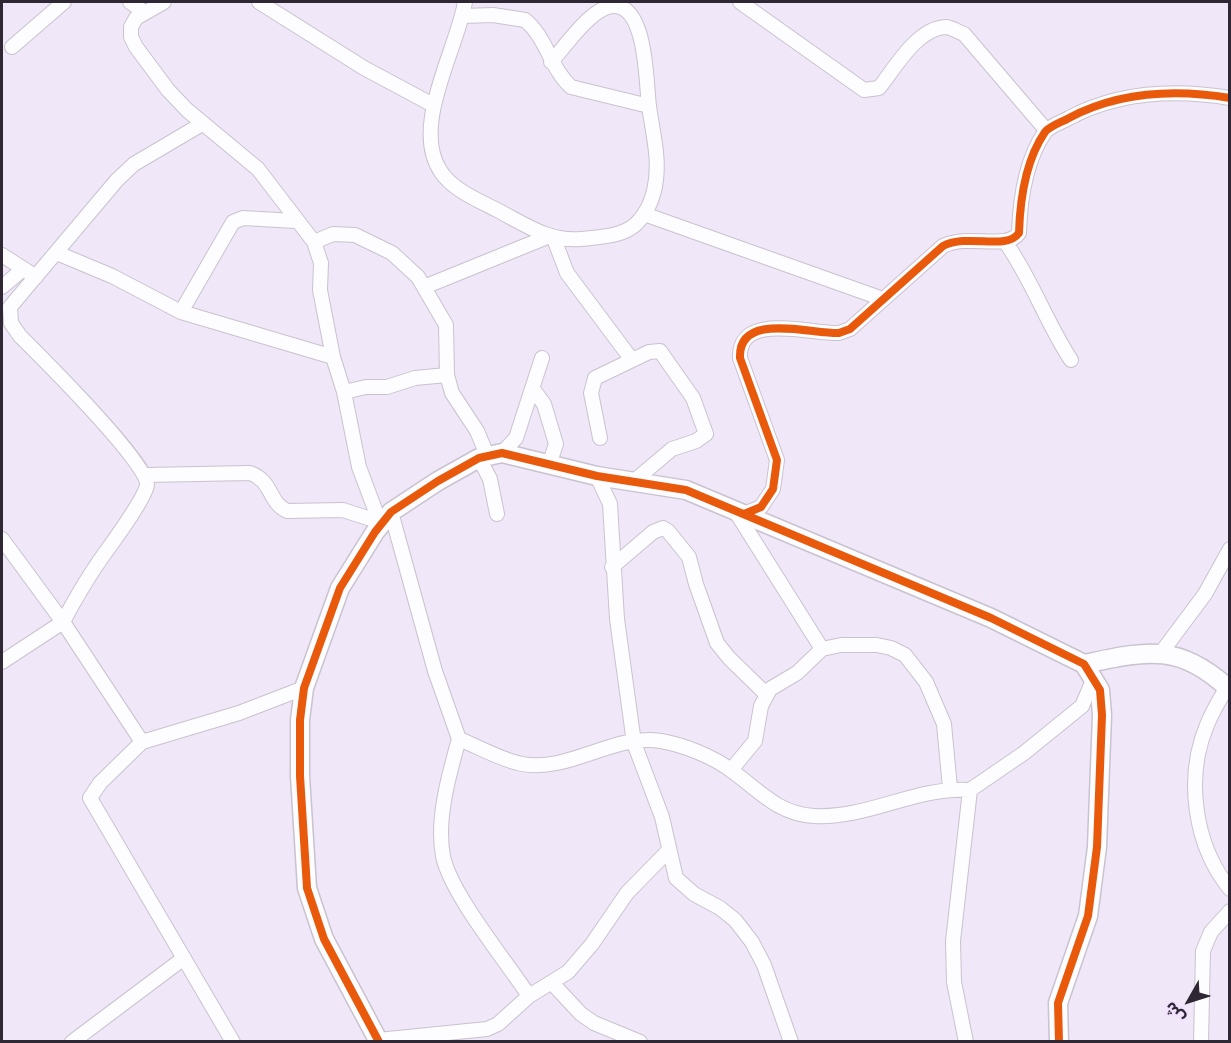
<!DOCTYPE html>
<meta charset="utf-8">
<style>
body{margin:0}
#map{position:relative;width:1231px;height:1043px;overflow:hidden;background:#f0e8f8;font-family:"Alegreya Sans","Noto Sans Arabic",sans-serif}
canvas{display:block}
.frame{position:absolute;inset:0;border:3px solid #2f2834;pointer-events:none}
.north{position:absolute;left:1159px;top:971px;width:60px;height:60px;-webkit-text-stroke:4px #f1e1ff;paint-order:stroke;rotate:231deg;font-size:16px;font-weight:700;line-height:24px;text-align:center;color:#2f2834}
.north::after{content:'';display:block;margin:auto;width:21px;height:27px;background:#2f2834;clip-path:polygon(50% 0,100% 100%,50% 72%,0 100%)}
</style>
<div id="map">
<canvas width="1231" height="1043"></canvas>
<div class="frame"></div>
<div class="north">ش</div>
</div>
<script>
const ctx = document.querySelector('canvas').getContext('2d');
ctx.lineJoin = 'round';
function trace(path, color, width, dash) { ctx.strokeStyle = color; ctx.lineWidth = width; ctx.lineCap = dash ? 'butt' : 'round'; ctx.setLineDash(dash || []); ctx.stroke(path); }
const street = new Path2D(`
 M130,2l14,10
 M164,2l-28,16 -5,9v10l5,10 32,43 19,20 71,59 56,73 7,21 -1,27 13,67 11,35 15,75 21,56 -4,7
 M259,2l105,66 69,37
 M465,2c-8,48 -55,125 -24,170 12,18 37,28 56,38 27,14 52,32 84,29 18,-2 42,-2 56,-16 8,-8 14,-20 17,-32 7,-29 -1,-56 -5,-85 -3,-23 -2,-100 -35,-100 -22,0 -49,41 -63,56
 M740,2l124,88 15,-2c16,-20 38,-60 67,-61 5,0 12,5 18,7l82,96
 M463,16l30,-1 32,5c22,18 25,48 46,67l78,19
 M12,47l52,-45
 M644,214l239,85
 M554,239l13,34 65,87
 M314,242l19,-8 22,1 37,18 26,24 28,48 1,50 5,18 25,38 10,24
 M1006,243c26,37 40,79 65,117
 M57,253l55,23 69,36 152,45
 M2,255l34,22
 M2,287l20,-17
 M424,287l123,-50
 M181,312l52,-90 10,-4 52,3
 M533,389l11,15 12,40 -6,18
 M344,392l22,-5h21l28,-9 32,-3
 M600,438l-9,-45 4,-15 54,-26 11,-1 33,47 13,36 -10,7 -24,8 -38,32
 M502,453l14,-15 26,-80
 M479,458l11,21 7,35
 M146,475l104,-2c23,8 18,29 37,38l56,-1 37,12
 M597,476l13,28 7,115 17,124 28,74 14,61 18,16 26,14 15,12 17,22 12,23 27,77
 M734,509l88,140
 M391,512l44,159 24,68c20,8 42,21 63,25 46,9 93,-31 139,-23 23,4 53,16 71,30 28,20 46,43 82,45 54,3 103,-30 156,-26
 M744,514l17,-7 12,-18 4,-29 -37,-102c-2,-47 70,-24 99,-25l11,-4 93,-83c26,-13 63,5 76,-13 1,-33 6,-72 26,-101 5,-6 17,-10 24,-14 49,-26 106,-29 161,-20
 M2,539l61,83 -61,40
 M612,567l41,-35 10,-4 5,3 21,26 7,27 21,59 12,15 37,36
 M1161,653l44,-59 25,-45
 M1227,687c-7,12 -15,25 -20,38 -22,52 -13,120 23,164
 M459,739c-10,36 -23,80 -16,117 7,37 64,106 86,140
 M142,742l-79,-120c11,-21 22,-40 35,-59 11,-16 46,-62 49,-78 3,-20 -107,-129 -127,-149l-9,-13 -1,-16 107,-127 17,-16 68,-40
 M731,770l24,-29 6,-35 9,-17 27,-16 25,-24 19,-4h36l14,3 14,7 21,27 18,42 6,64
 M552,983l29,31 13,9 46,19
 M378,1040l109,-11 11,-5 31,-28 39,-24 24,-28 35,-51 42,-43
 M72,1042l112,-84
 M233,1042l-143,-244 10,-15 42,-41 97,-29 65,-25
 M966,1042l-12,-60 -1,-41 17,-151 54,-37 58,-47 12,-28
 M1201,1042l2,-91 8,-19 19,-21`);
const secondary = new Path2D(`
 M1084,664c62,-13 95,-22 146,26
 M379,1042l-55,-103 -17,-51 -7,-112v-56l4,-32 36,-100 35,-56 16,-20 47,-31 41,-23 23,-5 95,23 89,14 305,128 93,46 16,26 2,25 -5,132 -9,69 -30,87 1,39`);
const cycleway = new Path2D(`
 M744,514l17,-7 12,-18 4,-29 -37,-102c-2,-47 70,-24 99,-25l11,-4 93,-83c26,-13 63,5 76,-13 1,-33 6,-72 26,-101 5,-6 17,-10 24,-14 49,-26 106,-29 161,-20
 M379,1042l-55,-103 -17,-51 -7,-112v-56l4,-32 36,-100 35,-56 16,-20 47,-31 41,-23 23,-5 95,23 89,14 305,128 93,46 16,26 2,25 -5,132 -9,69 -30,87 1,39`);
trace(street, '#c9c2cf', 16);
trace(secondary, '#c9c2cf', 21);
trace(street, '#fdfcfe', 14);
trace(secondary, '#fdfcfe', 18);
trace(cycleway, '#e8590c', 8);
</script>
